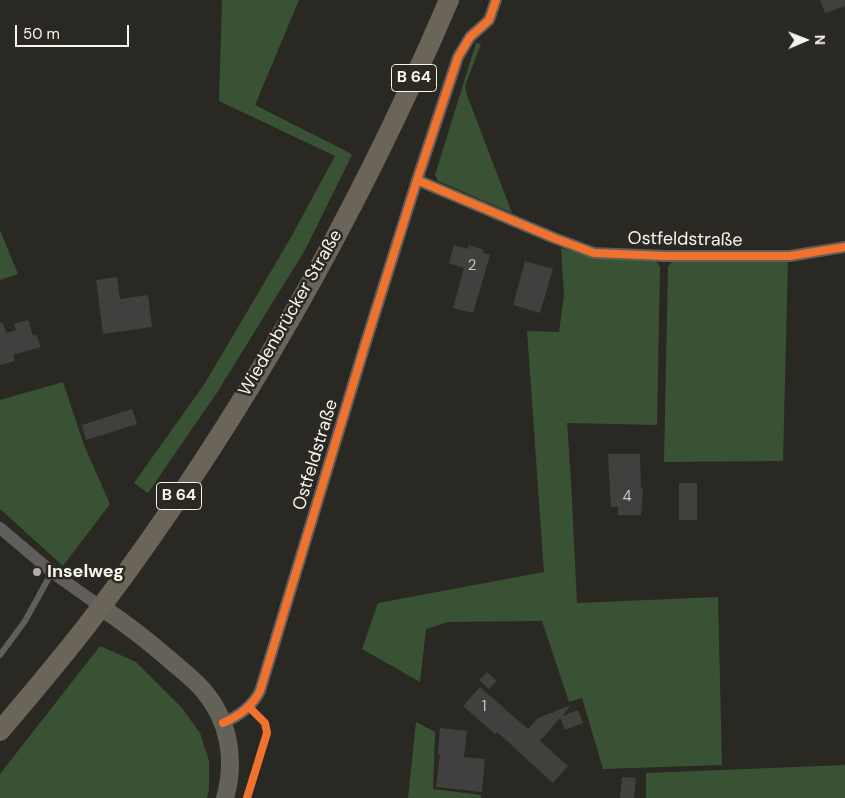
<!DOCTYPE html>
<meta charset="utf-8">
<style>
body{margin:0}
#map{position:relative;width:845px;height:798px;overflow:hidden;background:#292823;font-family:"DM Sans",sans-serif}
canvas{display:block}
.north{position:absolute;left:780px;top:15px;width:50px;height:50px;-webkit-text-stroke:4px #2b2921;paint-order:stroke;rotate:89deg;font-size:14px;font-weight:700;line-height:20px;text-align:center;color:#f5f4ef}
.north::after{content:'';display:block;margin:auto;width:18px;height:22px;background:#f5f4ef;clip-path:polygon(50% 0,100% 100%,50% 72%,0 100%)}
.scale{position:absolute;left:15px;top:25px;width:114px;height:22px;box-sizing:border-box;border:2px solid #f5f4ef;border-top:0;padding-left:6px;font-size:15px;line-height:18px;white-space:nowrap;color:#f5f4ef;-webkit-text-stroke:4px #2b2921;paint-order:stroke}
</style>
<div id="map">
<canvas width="845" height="798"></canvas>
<div class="north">N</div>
<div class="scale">50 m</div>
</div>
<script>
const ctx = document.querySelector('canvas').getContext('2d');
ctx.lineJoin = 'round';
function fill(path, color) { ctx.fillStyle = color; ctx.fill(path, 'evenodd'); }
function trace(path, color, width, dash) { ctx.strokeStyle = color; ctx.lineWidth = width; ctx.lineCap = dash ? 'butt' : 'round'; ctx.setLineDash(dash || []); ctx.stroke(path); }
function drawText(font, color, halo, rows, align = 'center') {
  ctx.font = font + ' "DM Sans",sans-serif'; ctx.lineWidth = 5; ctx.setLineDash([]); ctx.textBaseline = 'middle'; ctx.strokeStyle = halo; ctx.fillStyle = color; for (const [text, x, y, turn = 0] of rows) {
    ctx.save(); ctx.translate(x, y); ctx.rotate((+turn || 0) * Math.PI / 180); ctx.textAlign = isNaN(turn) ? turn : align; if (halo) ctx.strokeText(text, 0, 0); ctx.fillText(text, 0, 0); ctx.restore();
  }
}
const green = new Path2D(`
 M222,0h77l-44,105 93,47 4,3 -47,95 -87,141 -70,102 -14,-10 71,-100 85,-144 45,-83 -116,-55z
 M476,43l5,1 -16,42 2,9 45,118 -74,-32 -3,-6z
 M0,230l18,44 -18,6z
 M561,248l32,9 62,3 5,7 -3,158 -90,-2 4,57 6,123 141,-6 4,168 -119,4 -21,-71 -13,4 -27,-81 -94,1 -22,7 -6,53 -58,-33 16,-46 166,-31 -17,-241 32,1 5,-37z
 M673,260h115l-5,201 -119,1 4,-195z
 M63,382l21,63 26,59 -47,62 -63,-57v-109z
 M100,646l36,16 46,46 18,25 9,28v29l-2,8h-207v-24z
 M416,722l19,10 -2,57 48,6v3h-73z
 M845,765v33h-199v-25z`);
const building = new Path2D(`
 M820,0h25v6l-20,7z
 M454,245l14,4 1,-4 15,5 -1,3 7,2 -17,58 -20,-5 11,-40 -15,-5z
 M525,261l28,8 -13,44 -27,-8z
 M117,277l3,22 28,-4 4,32 -49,7 -7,-54z
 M28,320l5,16 3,-2 5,13 -28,8 2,6 -15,4v-42h3l3,10 10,-3 -2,-6z
 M132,409l5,15 -51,16 -4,-15z
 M608,454h32l1,34h2l-2,27h-23v-8h-7z
 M679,483h18v37h-18z
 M487,672l10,9 -8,8 -10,-9z
 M480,687l48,42 10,-11 33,-13 -9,11 16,-6 5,13 -18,7 -5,-12 -20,23 28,25 -15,17 -56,-51 -2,2 -32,-28z
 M440,728l27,3 -3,26 21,2 -3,33 -46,-5 4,-32 -2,-1z
 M622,777l14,1 -2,20h-14z`);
const lane = new Path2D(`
 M0,655l25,-34 27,-49`);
const street = new Path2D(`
 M417,180l41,-123 12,-20 19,-17 7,-20
 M0,528l52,44 49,35
 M223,723c16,-7 29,-16 37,-32l105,-346 52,-165 137,58 40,15 71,3h125l55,-9`);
const secondary = new Path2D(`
 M101,607c24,16 46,33 68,52 11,10 24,19 34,31 26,30 33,70 22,108`);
const primary = new Path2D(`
 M0,731c34,-40 69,-81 101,-124 140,-187 256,-392 348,-607`);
const cycleway = new Path2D(`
 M417,180l41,-123 12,-20 19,-17 7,-20
 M223,723c16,-7 29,-16 37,-32l105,-346 52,-165 137,58 40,15 71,3h125l55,-9
 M247,798l20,-65 -2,-10 -16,-16`);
const markers = [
 [37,572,5,"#aeada8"]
];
const numberNames = [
 ["2",472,266],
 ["4",627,497],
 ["1",484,707]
];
const shields = [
 [414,78,45],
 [179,496,45]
];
const shieldNames = [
 ["B 64",414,78],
 ["B 64",179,496]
];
const streetNames = [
 ["Ostfeldstraße",685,240,1],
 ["Wiedenbrücker Straße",291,313,-60],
 ["Ostfeldstraße",316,455,-73]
];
const poiNames = [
 ["Inselweg",47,572]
];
fill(green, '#395234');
fill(building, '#40403e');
trace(lane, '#5f5e5b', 6);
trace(street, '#5f5e5b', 12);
trace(secondary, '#646159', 18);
trace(primary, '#6a6459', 20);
trace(cycleway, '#ef722f', 8);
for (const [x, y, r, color] of markers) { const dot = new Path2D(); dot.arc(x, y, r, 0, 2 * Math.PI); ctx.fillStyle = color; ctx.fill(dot); trace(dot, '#2b2921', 2); }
drawText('15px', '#c8c7c3', null, numberNames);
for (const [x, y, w] of shields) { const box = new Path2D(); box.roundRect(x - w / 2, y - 13.5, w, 27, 4); ctx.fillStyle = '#2b2921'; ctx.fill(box); trace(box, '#f5f4ef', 1); }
drawText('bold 16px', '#f5f4ef', null, shieldNames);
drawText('18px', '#f5f4ef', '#2b2921', streetNames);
drawText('bold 18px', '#f5f4ef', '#2b2921', poiNames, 'left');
</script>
